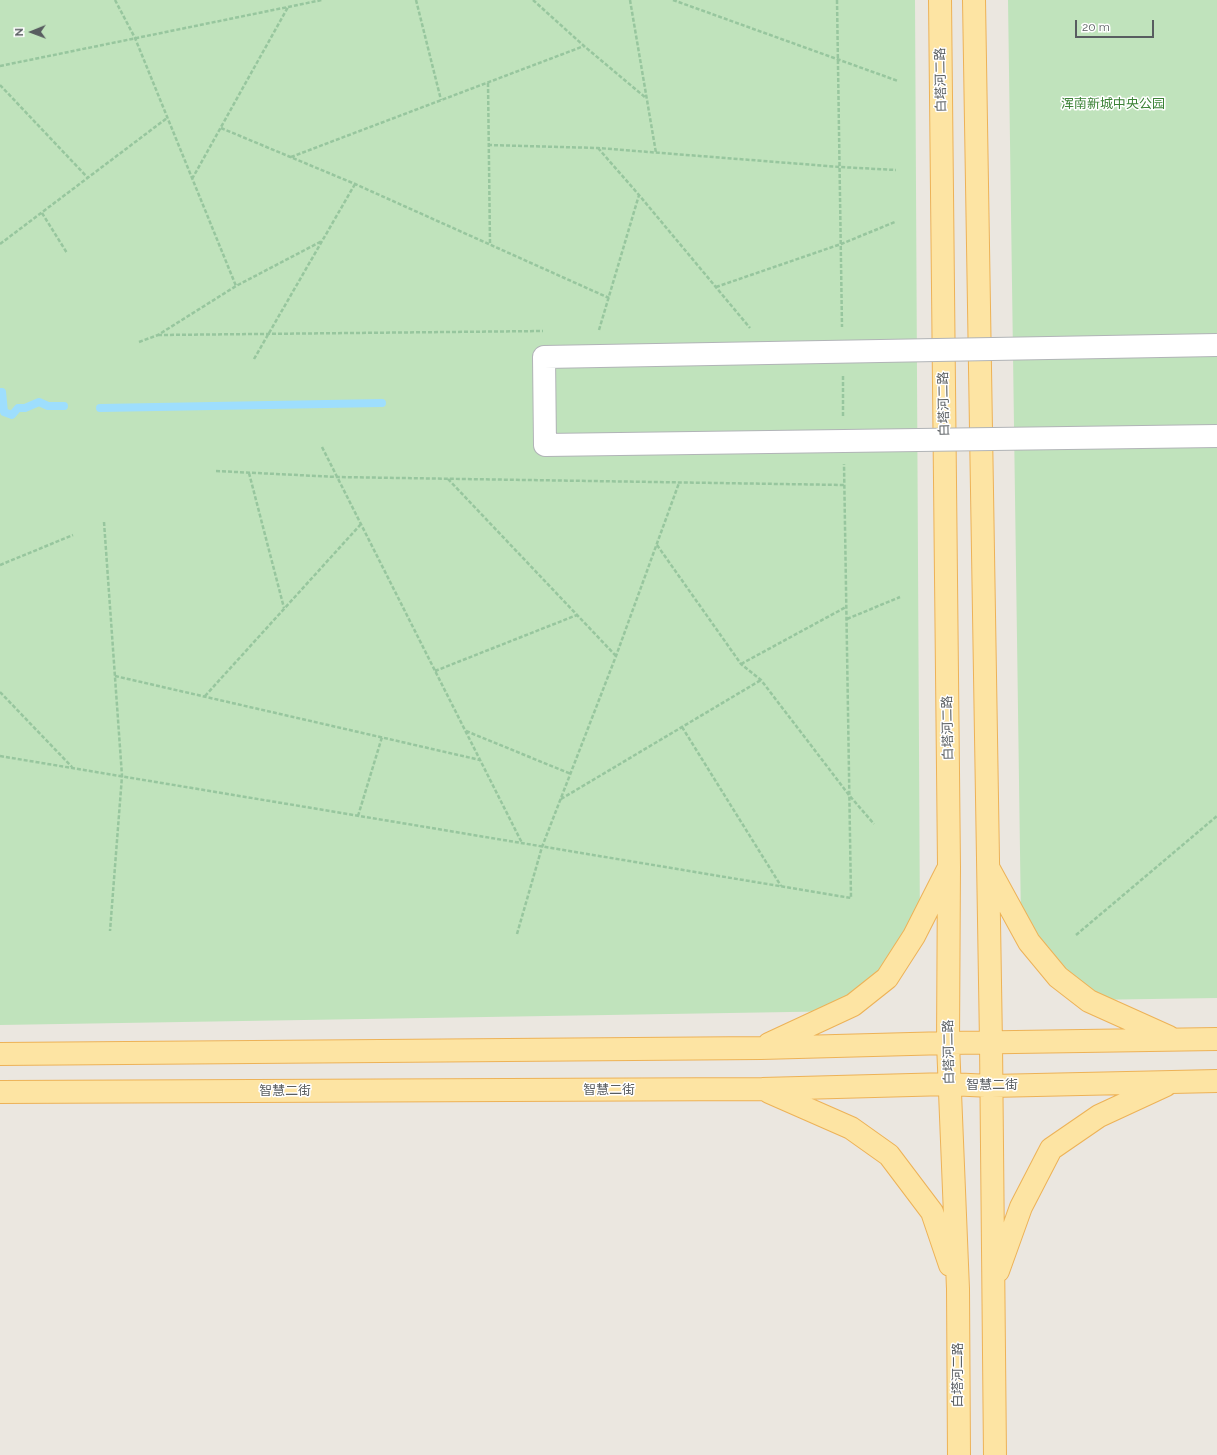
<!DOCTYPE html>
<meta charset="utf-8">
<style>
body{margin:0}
#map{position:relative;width:1217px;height:1455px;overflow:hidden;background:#ebe7e0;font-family:Raleway,sans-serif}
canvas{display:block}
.north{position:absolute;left:12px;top:12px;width:40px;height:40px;-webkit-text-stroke:3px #fff;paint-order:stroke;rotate:269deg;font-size:11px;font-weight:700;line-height:16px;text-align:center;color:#585d60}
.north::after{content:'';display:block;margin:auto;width:14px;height:18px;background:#585d60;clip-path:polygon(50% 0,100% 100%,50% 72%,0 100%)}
.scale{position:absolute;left:1075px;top:20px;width:79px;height:18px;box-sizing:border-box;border:2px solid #585d60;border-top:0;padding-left:5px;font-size:12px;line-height:14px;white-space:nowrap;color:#585d60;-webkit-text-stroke:3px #fff;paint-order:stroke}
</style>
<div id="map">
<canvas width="1217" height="1455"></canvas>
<div class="north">N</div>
<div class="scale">20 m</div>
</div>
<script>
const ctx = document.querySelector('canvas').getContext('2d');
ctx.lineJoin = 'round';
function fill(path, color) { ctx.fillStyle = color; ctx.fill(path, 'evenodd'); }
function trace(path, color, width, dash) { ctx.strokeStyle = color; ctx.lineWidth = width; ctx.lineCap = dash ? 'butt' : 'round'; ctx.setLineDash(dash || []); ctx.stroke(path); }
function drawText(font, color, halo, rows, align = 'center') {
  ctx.font = font + ' Raleway,"Noto Sans SC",sans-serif'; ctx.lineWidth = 3; ctx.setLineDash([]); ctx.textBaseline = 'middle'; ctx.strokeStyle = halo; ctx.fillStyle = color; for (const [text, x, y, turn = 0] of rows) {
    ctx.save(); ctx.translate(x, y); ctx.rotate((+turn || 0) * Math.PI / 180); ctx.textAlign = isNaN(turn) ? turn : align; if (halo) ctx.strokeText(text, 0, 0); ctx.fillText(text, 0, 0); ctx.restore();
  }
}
const green = new Path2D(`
 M0,0h915l5,936 -69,75 -851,14z
 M1008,0h209v998l-131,2 -65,-77z`);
const stream = new Path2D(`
 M0,392h2l2,20 8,3 6,-7h7l14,-6 9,4h16
 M100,408l282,-5`);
const path = new Path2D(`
 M115,0l20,38 101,248
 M416,0l25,100
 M533,0l51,46 62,52
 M630,0l26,153
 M673,0l225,81
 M837,0l5,327
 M0,66l322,-66
 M488,83l2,161
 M0,85l88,93
 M221,128l134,56 254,114
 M488,145l110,3 242,19 56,3
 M598,148l41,47 111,133
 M291,157l293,-111
 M192,179l96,-172
 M42,213l25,40
 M0,244l167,-126
 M716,287l125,-43 54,-22
 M599,330l40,-135
 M158,335l385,-4
 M139,342l19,-7 78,-49 86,-45
 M254,359l101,-175
 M843,376v41
 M322,447l200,396
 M216,471l121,6 507,8
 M249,473l35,135
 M448,479l168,177
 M104,522l18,254 -12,155
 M657,545l84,119 20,16 88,115 25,29
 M0,565l73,-30
 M847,619l53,-22
 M741,664l105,-57
 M435,671l142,-56
 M115,676l365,84
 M0,692l72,75
 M205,696l156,-172
 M682,727l99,159
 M466,731l105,43
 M0,756l851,142 -7,-434
 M561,799l200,-119
 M358,816l24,-79
 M517,934l25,-87 74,-191 63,-173
 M1076,935l141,-119`);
const major = new Path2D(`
 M940,0l9,866 -1,177 10,246 1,166
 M974,0l17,1043 4,412
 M989,869l40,73 29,35 31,24 80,36
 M769,1044l84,-39 34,-27 27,-42 33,-65
 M0,1054l761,-6 187,-5 269,-4
 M0,1092l762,-3 187,-5 42,2 226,-5
 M769,1092l82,36 38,27 43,57 18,53
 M998,1271l23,-64 30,-58 48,-33 67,-31`);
const minorBridge = new Path2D(`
 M1217,345l-673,12 1,88 672,-9`);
const streetNames = [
 ["白塔河二路",941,80,-91],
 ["白塔河二路",944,404,-91],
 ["白塔河二路",948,728,-91],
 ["白塔河二路",949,1052,-91],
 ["智慧二街",992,1085],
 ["智慧二街",609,1090],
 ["智慧二街",285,1091],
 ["白塔河二路",958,1375,-90]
];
const parkNames = [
 ["浑南新城中央公园",1113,104]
];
fill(green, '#c0e3bc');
trace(stream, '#9edefd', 8);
trace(major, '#edb257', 24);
trace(path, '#97c69e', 2.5, [4, 2]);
trace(major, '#fde4a3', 22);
trace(minorBridge, '#b1b4b7', 24, []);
trace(minorBridge, '#fff', 22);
drawText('13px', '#585d60', '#fff', streetNames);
drawText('13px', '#3b8236', '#fff', parkNames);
</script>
